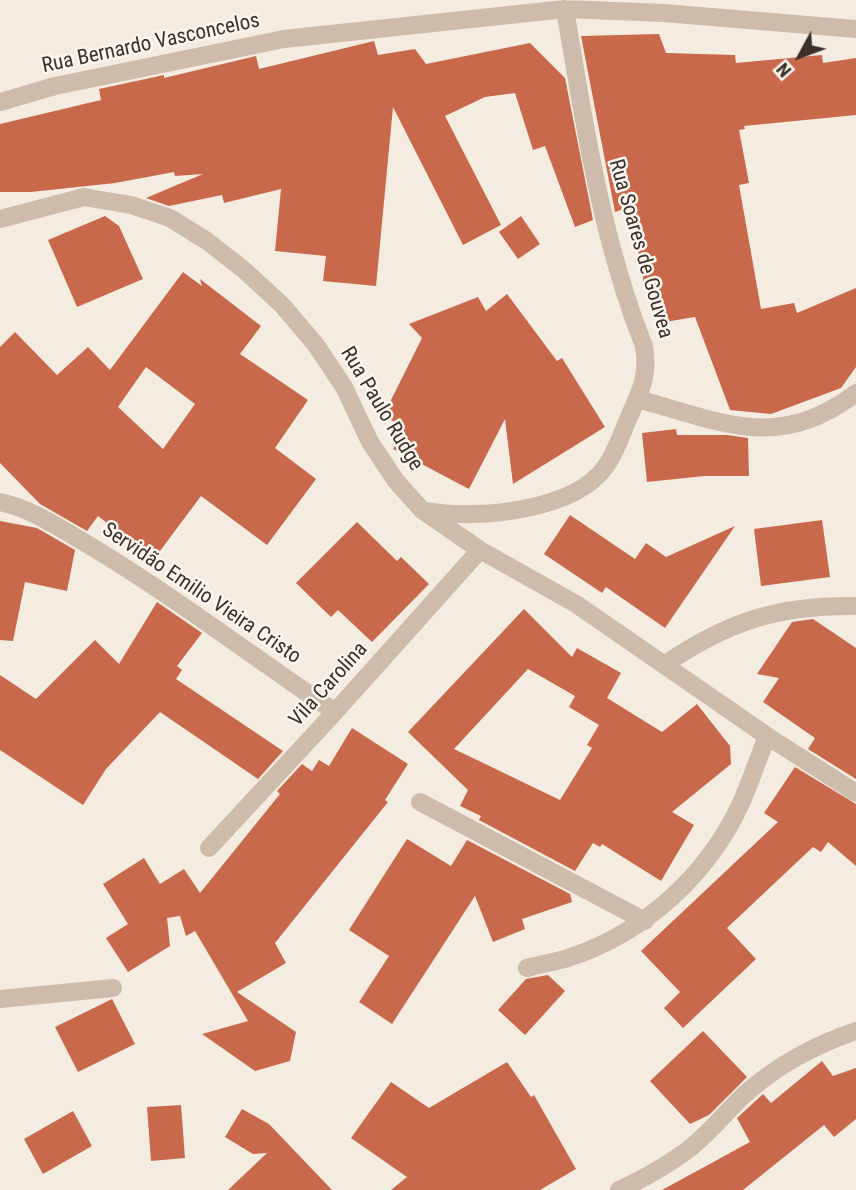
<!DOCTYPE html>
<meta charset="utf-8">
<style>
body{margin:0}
#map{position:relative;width:856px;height:1190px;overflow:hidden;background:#f4ebe1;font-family:"Roboto Condensed",sans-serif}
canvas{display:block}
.north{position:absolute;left:765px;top:21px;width:70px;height:70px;-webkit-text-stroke:5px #fbf5ee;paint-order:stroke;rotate:229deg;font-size:19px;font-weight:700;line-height:28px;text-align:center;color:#3b302b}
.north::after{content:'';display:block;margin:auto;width:24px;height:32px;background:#3b302b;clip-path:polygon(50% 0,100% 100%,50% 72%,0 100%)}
</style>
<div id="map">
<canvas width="856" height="1190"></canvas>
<div class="north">N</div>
</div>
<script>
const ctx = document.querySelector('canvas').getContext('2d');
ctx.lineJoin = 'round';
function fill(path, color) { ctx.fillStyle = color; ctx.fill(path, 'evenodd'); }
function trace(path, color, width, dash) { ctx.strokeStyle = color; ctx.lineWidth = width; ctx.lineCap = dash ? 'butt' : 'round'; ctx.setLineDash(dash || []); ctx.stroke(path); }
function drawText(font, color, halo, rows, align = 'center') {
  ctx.font = font + ' "Roboto Condensed",sans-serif'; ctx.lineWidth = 5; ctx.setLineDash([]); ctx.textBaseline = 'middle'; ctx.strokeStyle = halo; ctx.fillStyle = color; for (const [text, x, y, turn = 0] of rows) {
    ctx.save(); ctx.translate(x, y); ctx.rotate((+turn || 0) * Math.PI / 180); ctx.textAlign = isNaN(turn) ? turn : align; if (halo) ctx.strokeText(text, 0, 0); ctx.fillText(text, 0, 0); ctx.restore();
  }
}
const building = new Path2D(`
 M659,34l7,19 69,2 1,8 86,-8 1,8 33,-5v57l-112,11 1,3 -6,1 10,53 -10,2 22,124 33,-6 3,10 59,-25v79l-15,21 -70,26 -41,-4 -35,-93 -36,6 -7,-36 -7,2 -15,-82 -15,5 -34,-176z
 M374,41l4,14 37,-6 11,15 104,-21 35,35 28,142 -18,7 -30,-81 -12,4 -18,-57 -30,4 -40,19 56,109 -38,20 -70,-138 -17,179 -53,-5 3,-25 -51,-5 6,-62 -57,14 -2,-8 -53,11 -23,-8 57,-24 -28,2 -1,-4 -59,11 -84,9h-31v-68l101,-24 -2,-11 65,-14v3l92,-22 3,13z
 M105,216l14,10 24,53 -66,28 -29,-67z
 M521,216l19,28 -22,15 -19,-27z
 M183,272l19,14 -2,-7 61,47 -21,28 68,46 -33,48 41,31 -49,66 -66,-49 -47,63 -56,-43 -11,15 -47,-27 -40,-41v-116l15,-15 42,43 31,-28 22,23zM146,367l49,37 -32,45 -45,-42z
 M507,294l50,67 5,-3 43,69 -92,57 -8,-65 -36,70 -76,-40 11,-22 -21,-11 39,-78 -13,-14 69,-27 8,14z
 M676,429l1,6h50l21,3 1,38h-45l-57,6 -5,-49z
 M570,515l65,44 11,-16 20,14 69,-31 -70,102 -59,-41 -4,6 -58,-39z
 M822,520l8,57 -69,9 -7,-57z
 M0,521l37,7 38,22 -8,41 -42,-9 -12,59 -13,-1z
 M357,522l40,39 4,-4 28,27 -57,58 -34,-32 -7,7 -35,-34z
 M157,602l45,31 -25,33 5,4 -6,9 107,72 -25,28 -98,-67 -54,57 -23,36 -83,-55v-75l36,24 59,-59 24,24z
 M524,609l48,48 5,-9 44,25 -14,25 55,34 35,-28 33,42 1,18 -59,48 22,13 -33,56 -59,-37 -2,3 -7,-4 -18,28 -96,-51 2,-4 -21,-10 8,-16 -60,-58zM528,669l47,27 -6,11 30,18 -12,20 5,3 -32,52 -106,-51z
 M813,619l43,29v131l-48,-30 7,-11 -52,-36 16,-24 -22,-4 35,-52z
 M352,728l56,36 -23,36 3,2 -113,141 11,20 -49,29 59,40 -6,29 -35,10 -53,-37 46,-13 -53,-90 -9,5 -6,-20 -13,2 3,28 -42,26 -22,-34 22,-14 -25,-40 41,-26 16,26 24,-15 16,24 80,-99 -3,-3 25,-27 10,7 7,-11 10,6z
 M795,767l61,37v62l-28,-24 -7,10 -8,-5 -86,81 29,31 -73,69 -19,-20 16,-16 -39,-41 137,-129 -14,-9z
 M407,839l44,27 16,-26 103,54 2,8 -50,17 3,10 -32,13 -18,-46 -83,128 -33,-22 30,-46 -40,-26z
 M548,975l17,16 -40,44 -27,-25 28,-31z
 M112,999l23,45 -57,28 -23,-45z
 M703,1031l44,46 -38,38 -19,9 -40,-43z
 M822,1061l11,15 23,-8v51l-22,18 -10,-12 -81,65h-81l88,-48 -13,-24 26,-24 8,9z
 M507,1062l24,35 3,-2 42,74 -36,21h-149l16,-13 -56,-39 40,-56 38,26z
 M181,1105l4,53 -34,3 -4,-54z
 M242,1109l27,15 63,66h-104l39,-37 -14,1 -28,-17z
 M73,1111l19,35 -49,28 -19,-35z`);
const minor = new Path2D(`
 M0,102l55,-16 229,-47 281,-30 99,4 192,16
 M0,219l84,-22 47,8 39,13 37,23 37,29 38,35 34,40 28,42 26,55 26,39 26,29 58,40 96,54 191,132 89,57
 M637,399c84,22 141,54 219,-6
 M0,502c30,6 56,24 82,39 88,52 168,114 253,171
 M427,511c50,9 148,0 179,-45 10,-14 16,-33 23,-49 12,-27 20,-42 15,-71 -43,-108 -60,-224 -79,-337
 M664,665c64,-44 115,-60 192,-59
 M420,802l225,119
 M209,848l126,-136 145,-162
 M527,968c14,-4 28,-6 41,-10 77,-25 141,-84 174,-157 9,-21 17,-44 25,-65
 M0,999l113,-11
 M619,1190c24,-11 45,-23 66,-38 22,-16 39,-38 59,-57 32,-29 70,-50 112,-64`);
const streetNames = [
 ["Rua Bernardo Vasconcelos",151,44,-12],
 ["Rua Soares de Gouvea",640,249,74],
 ["Rua Paulo Rudge",381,409,59],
 ["Servidão Emilio Vieira Cristo",201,594,34],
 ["Vila Carolina",329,685,-48]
];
fill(building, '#c8694b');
trace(minor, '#cdbbac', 18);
drawText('21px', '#3b302b', '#fbf5ee', streetNames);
</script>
